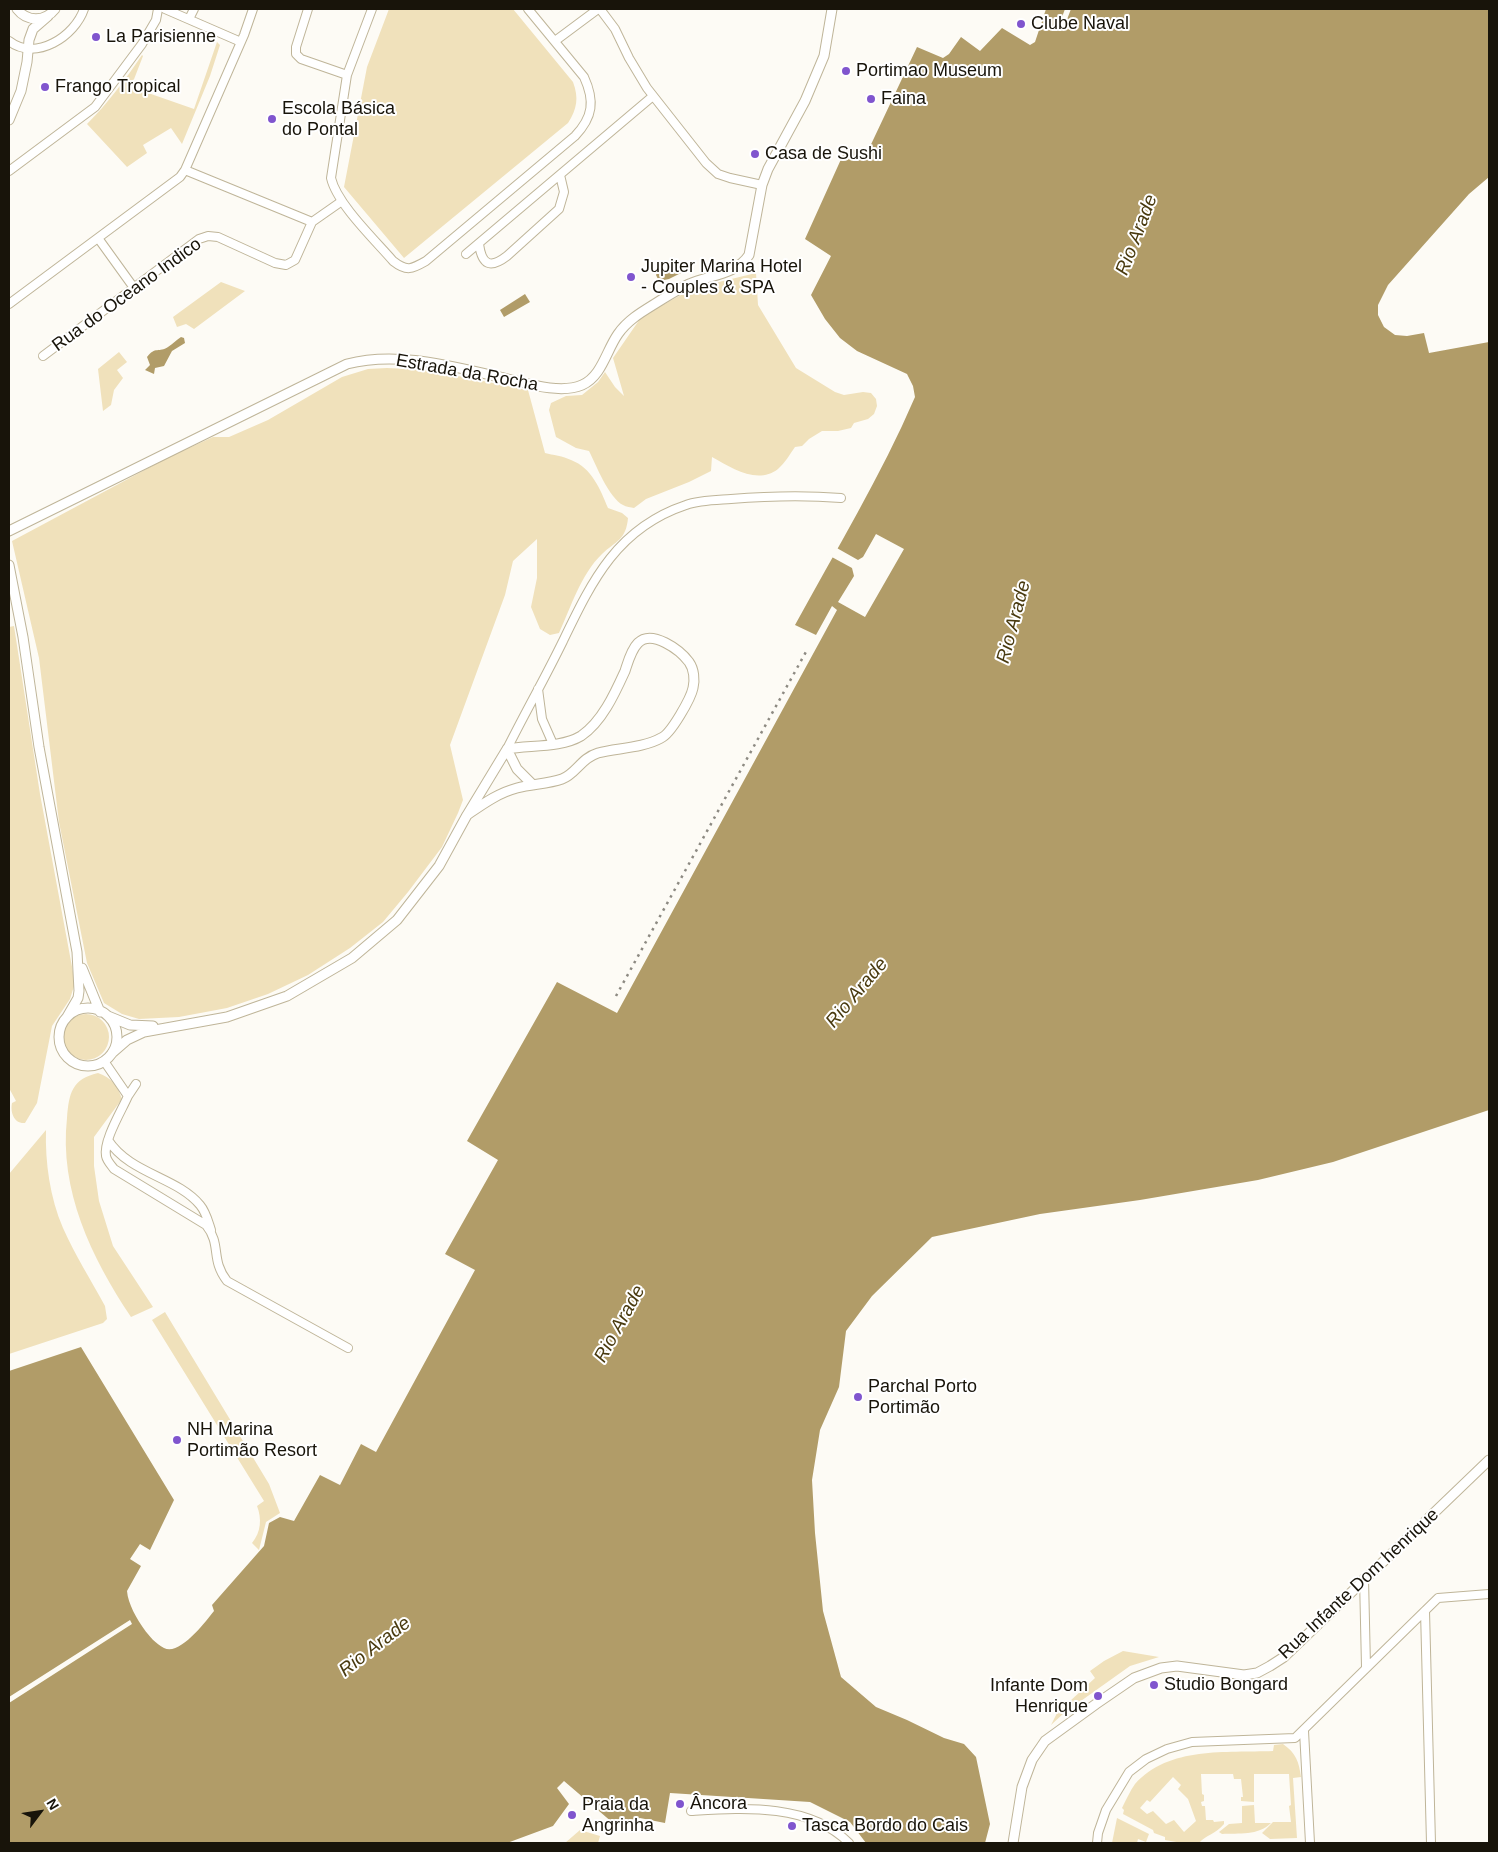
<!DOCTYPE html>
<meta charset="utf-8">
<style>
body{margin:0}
#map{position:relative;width:1498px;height:1852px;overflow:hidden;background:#fdfbf5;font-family:Helvetica,sans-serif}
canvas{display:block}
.frame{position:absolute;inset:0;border:10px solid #18140a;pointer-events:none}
.north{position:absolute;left:15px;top:1787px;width:50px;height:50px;-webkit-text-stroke:4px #fff;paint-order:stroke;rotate:59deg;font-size:14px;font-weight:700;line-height:20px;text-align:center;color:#18140a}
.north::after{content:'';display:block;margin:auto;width:18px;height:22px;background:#18140a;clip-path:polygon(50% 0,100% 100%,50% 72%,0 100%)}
</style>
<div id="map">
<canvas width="1498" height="1852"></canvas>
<div class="frame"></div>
<div class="north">N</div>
</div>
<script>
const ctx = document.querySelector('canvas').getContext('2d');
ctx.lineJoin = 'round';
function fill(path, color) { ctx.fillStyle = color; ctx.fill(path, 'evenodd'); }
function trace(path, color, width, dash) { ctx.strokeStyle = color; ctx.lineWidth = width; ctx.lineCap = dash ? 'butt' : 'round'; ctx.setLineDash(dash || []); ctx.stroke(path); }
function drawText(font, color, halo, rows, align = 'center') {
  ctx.font = font + ' Helvetica,sans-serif'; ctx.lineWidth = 4; ctx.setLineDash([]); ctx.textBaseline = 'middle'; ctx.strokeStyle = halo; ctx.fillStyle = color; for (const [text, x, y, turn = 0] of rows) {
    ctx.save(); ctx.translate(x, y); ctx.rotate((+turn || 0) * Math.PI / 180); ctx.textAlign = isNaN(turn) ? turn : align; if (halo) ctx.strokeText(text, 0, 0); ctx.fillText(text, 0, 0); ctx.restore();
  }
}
const green = new Path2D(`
 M389,9h124l60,73c6,16 4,27 -5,41l-164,135 -60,-71 23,-120z
 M217,42l3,3 -10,31 -28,68 -11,-16 -28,17 4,8 -20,14 -40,-43c21,-21 38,-44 55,-69l1,1 -12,31 63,22z
 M756,273l2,32 38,63 39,24 9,3 19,-3 8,1 5,6 1,7 -3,8 -6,5 -14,4 -3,5 -13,3h-16l-13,8 -7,7 -7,1c-5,7 -10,16 -17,22 -21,16 -46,-1 -66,-12l-1,14 -22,11 -43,17 -12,9c-3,-1 -8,-1 -11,-3 -14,-7 -27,-40 -34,-54l-13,-3 -20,-11 -7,-27 2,-7 15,-7 16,-1 16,-13 7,-10 10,15 9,9 -11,-38 29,-42 52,-28z
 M221,282l24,9 -51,38 -8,-5 -9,3 -4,-10z
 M119,352l8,10 -10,8 6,8 -9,12 -3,15 -8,6 -5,-42z
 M387,368l41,2 100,20 17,63c8,2 18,3 26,7 21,8 29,29 37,48l14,5 6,5c-2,22 -12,23 -26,36 -21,20 -31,53 -43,79l-9,2 -10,-6 -9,-22 6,-29v-39l-24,22 -8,34 -55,150 13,55 -5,13 -16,34 -34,45 -25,30 -33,26 -42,27 -40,19 -41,14 -48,9 -40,2 -17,-5 -18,-11 -17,-40 -28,-141 -20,-164 -27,-117 157,-84 44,-20h16l39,-17 74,-43 26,-8z
 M14,626l26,168 35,189 -5,16 -18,27 -15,77 -12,20c-11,1 -15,-11 -13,-20l4,-2 -7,-13v-461z
 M63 1037a23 23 0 1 1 46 0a23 23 0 1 1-46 0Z
 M98,1073c14,5 19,12 24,26l-28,38v29l5,35 14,45 40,61 -22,10c-40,-60 -72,-127 -64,-199 2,-25 5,-39 31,-45z
 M46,1130c-1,32 4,68 17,98 12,27 28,52 42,78l2,13 -4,4 -94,31v-180z
 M165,1312l104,172 11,29 -14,9 -7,28 -7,-7c9,-11 10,-24 5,-37l7,-5 -112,-181z
 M1123,1651l36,6 -29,9 -66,47 -13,12 6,-12 38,-35 -5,-7 14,-10z
 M1283,1744c13,9 16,18 18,33l-8,1 4,60 -27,1 -8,-6 11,-11h18l-2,-16 2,-1 -2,-31h-35v28l-13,-1v-4h2l-2,-18h-7l-1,-5h-32l1,20 2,1v6l-3,1 1,4h3l1,14h7l1,2 10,-1v3c-8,10 -18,11 -25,19h-17l-17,-3v-3l-11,-4 -1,-3 -30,-16 1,-4 -2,-2c4,-8 8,-17 13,-24 34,-38 91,-31 138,-33l1,-6zM1173,1777l8,8 -3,4 10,10 8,22 -12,11 -10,-12 -8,4 -13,-13 -6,3 -7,-6 7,-8 3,2z
 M1254,1805l1,18h16c-13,13 -32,10 -49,11l-3,-2 10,-8 13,-1v-17z
 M1117,1818l32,16 -3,8 -8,-3 -1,4h-25z
 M580,1830l20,6 -2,7h-33z`);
const water = new Path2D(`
 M1046,9h19l-7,19 5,2 8,-21h418v168l-20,17 -81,91 -10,20v10l6,12 11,8 12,1 17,-3 5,20 60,-11v768l-156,52 -75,18 -118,20 -100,14 -108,23 -60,59 -26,35 -7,56 -19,43 -8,50 3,53 8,78 18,66 35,30 31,13 37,18 20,6 12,13 14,67 -5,19h-119l-16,-21 -40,-20 -140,-9 -5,30 -25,-5 -27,5 -49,-42 -7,7 12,16 -16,22 -46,17h-498v-472l72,-24 93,153 -24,50 -10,-6 -10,15 11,7 -14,25c1,13 10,28 17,38 5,7 12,15 20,19 16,8 41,-26 50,-37l-2,-6 52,-59 5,-23 11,-6 14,4 26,-46 20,10 21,-41 15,8 99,-182 -30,-16 53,-94 -31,-19 90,-159 60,31 220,-403 -5,-4 -16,29 -21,-10c41,-75 86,-149 120,-228l-2,-11 -6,-12 -50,-23 -17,-13 -15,-19 -14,-24 20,-39 -26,-17 42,-93 19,9 51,-108 26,11 6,-4 12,-17 19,14 22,-23 28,17 5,-3z
 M680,264l1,2 1,-1 3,6 -16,8 -10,2 -3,-6 1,-2z
 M525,294l5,8 -26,15 -4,-7z
 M181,337l3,1 1,5 -13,8 -8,15 -9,2 -1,6 -9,-4 5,-5 -3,-8c8,-11 12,-4 21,-10 5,-3 8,-7 13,-10z`);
const pier = new Path2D(`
 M876,534l28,15 -39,68 -27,-15 16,-26 -2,-8 -22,-12 5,-9 23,13 5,-3z
 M130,1620l2,4 -123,79v-6z`);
const minor = new Path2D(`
 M165,9l76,33
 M308,9l-12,38v7l5,5 46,16
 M372,9l-25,66 -16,103c6,26 44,62 62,83 14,11 19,8 33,0l149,-125c18,-19 20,-35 9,-59l-56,-68
 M600,9l15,20 14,29 18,30 59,75 12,11 12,4 32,7
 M189,19l5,-10
 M9,41c27,21 66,-5 75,-32
 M555,41l43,-32
 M185,170l127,52
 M9,171l86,-64 47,-63 14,-24 2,-11
 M312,222l30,-21
 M98,238l36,50
 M479,244c3,21 11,25 28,12l52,-47 5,-17 -4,-17
 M466,254l187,-158
 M9,304l171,-127 5,-7 59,-135 9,-26
 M43,356l156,-117 9,-3 10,1 57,26 11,2 9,-5 17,-38
 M538,689l4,30 11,25
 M507,749c18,-36 38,-71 56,-108 29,-60 54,-113 123,-136 13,-5 31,-5 45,-6 37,-3 73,-4 110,-1
 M104,1061l24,35c-6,14 -25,45 -22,60 1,5 5,9 8,13l92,56c16,20 4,34 21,56l121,67
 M128,1096l8,-12
 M108,1140c22,34 69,37 92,65 6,7 8,16 11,25
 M1364,1578l2,89
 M1425,1611l6,232
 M1304,1731l6,112
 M691,1811c52,-3 118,-8 158,32
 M1097,1843l1,-10 8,-23 23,-38 17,-13 21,-10 25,-7 103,-4 143,-140 51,-4`);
const tertiary = new Path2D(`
 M17,9c10,13 28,13 38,0
 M9,120l12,-29 6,-29 2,-22 4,-11 15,-13
 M9,531l338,-167c50,-13 103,2 153,13 23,5 59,18 82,8 20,-9 24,-34 36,-51 9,-13 22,-21 35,-29 11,-7 24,-15 36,-21 20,-9 47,-9 60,-29l13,-70 6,-16 37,-68 19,-45 8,-47
 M9,565l14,72 16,110 38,205 2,39 -1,7 -11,19
 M507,749l10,20 16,16
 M82,968l18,44
 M59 1037a29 29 0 1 1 58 0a29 29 0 1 1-58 0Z
 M108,1016l22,9 23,1
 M112,1053l15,-13 17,-8 83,-15 60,-21 65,-38 45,-38 42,-54 28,-51 40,-66c23,-4 54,-1 74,-13 21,-14 34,-43 44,-65 3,-9 6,-21 13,-28 14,-14 42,7 51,19 5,7 6,18 4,26 -2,10 -22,46 -32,50 -18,10 -43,10 -63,15 -17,5 -22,21 -36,26 -14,5 -30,5 -45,9 -19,5 -34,16 -50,27
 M1013,1843l9,-56 10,-27 13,-19 51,-37 38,-26 27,-10 16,-2 67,9 13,-2 13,-7 14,-9 205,-197`);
const rail = new Path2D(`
 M616,996l191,-346`);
const markers = [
 [1021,24,5,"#8055ce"],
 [96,37,5,"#8055ce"],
 [846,71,5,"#8055ce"],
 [45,87,5,"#8055ce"],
 [871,99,5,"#8055ce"],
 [272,119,5,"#8055ce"],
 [755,154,5,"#8055ce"],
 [631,277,5,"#8055ce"],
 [858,1397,5,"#8055ce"],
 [177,1440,5,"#8055ce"],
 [1154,1685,5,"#8055ce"],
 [1098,1696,5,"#8055ce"],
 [680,1804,5,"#8055ce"],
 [572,1815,5,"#8055ce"],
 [792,1826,5,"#8055ce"]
];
const poiNames = [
 ["Clube Naval",1031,24],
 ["La Parisienne",106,37],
 ["Portimao Museum",856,71],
 ["Frango Tropical",55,87],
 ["Faina",881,99],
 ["Escola Básica",282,109],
 ["do Pontal",282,130],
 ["Casa de Sushi",765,154],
 ["Jupiter Marina Hotel",641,267],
 ["- Couples & SPA",641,288],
 ["Parchal Porto",868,1387],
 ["Portimão",868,1408],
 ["NH Marina",187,1430],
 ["Portimão Resort",187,1451],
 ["Studio Bongard",1164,1685],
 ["Infante Dom",1088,1686,"right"],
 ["Henrique",1088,1707,"right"],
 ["Âncora",690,1804],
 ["Praia da",582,1805],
 ["Angrinha",582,1826],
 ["Tasca Bordo do Cais",802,1826]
];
const streetNames = [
 ["Rua do Oceano Indico",127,295,-36],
 ["Estrada da Rocha",467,373,10],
 ["Rua Infante Dom henrique",1359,1584,-43]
];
const waterNames = [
 ["Rio Arade",1137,235,-69],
 ["Rio Arade",1014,622,-75],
 ["Rio Arade",857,993,-50],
 ["Rio Arade",620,1324,-61],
 ["Rio Arade",375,1647,-38]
];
fill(green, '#f0e1bb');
fill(water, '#b19c68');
fill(pier, '#fdfbf5');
trace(minor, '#bfb599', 10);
trace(tertiary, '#bfb599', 11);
trace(minor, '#fff', 8);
trace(tertiary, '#fff', 9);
trace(rail, '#8d8a82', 2.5, [2.5, 5]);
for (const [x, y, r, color] of markers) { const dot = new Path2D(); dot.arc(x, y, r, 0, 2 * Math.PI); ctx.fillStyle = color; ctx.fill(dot); trace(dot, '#fff', 2); }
drawText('18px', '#18140a', '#fff', poiNames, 'left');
drawText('18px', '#18140a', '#fff', streetNames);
drawText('italic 19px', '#493a0f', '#fff', waterNames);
</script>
